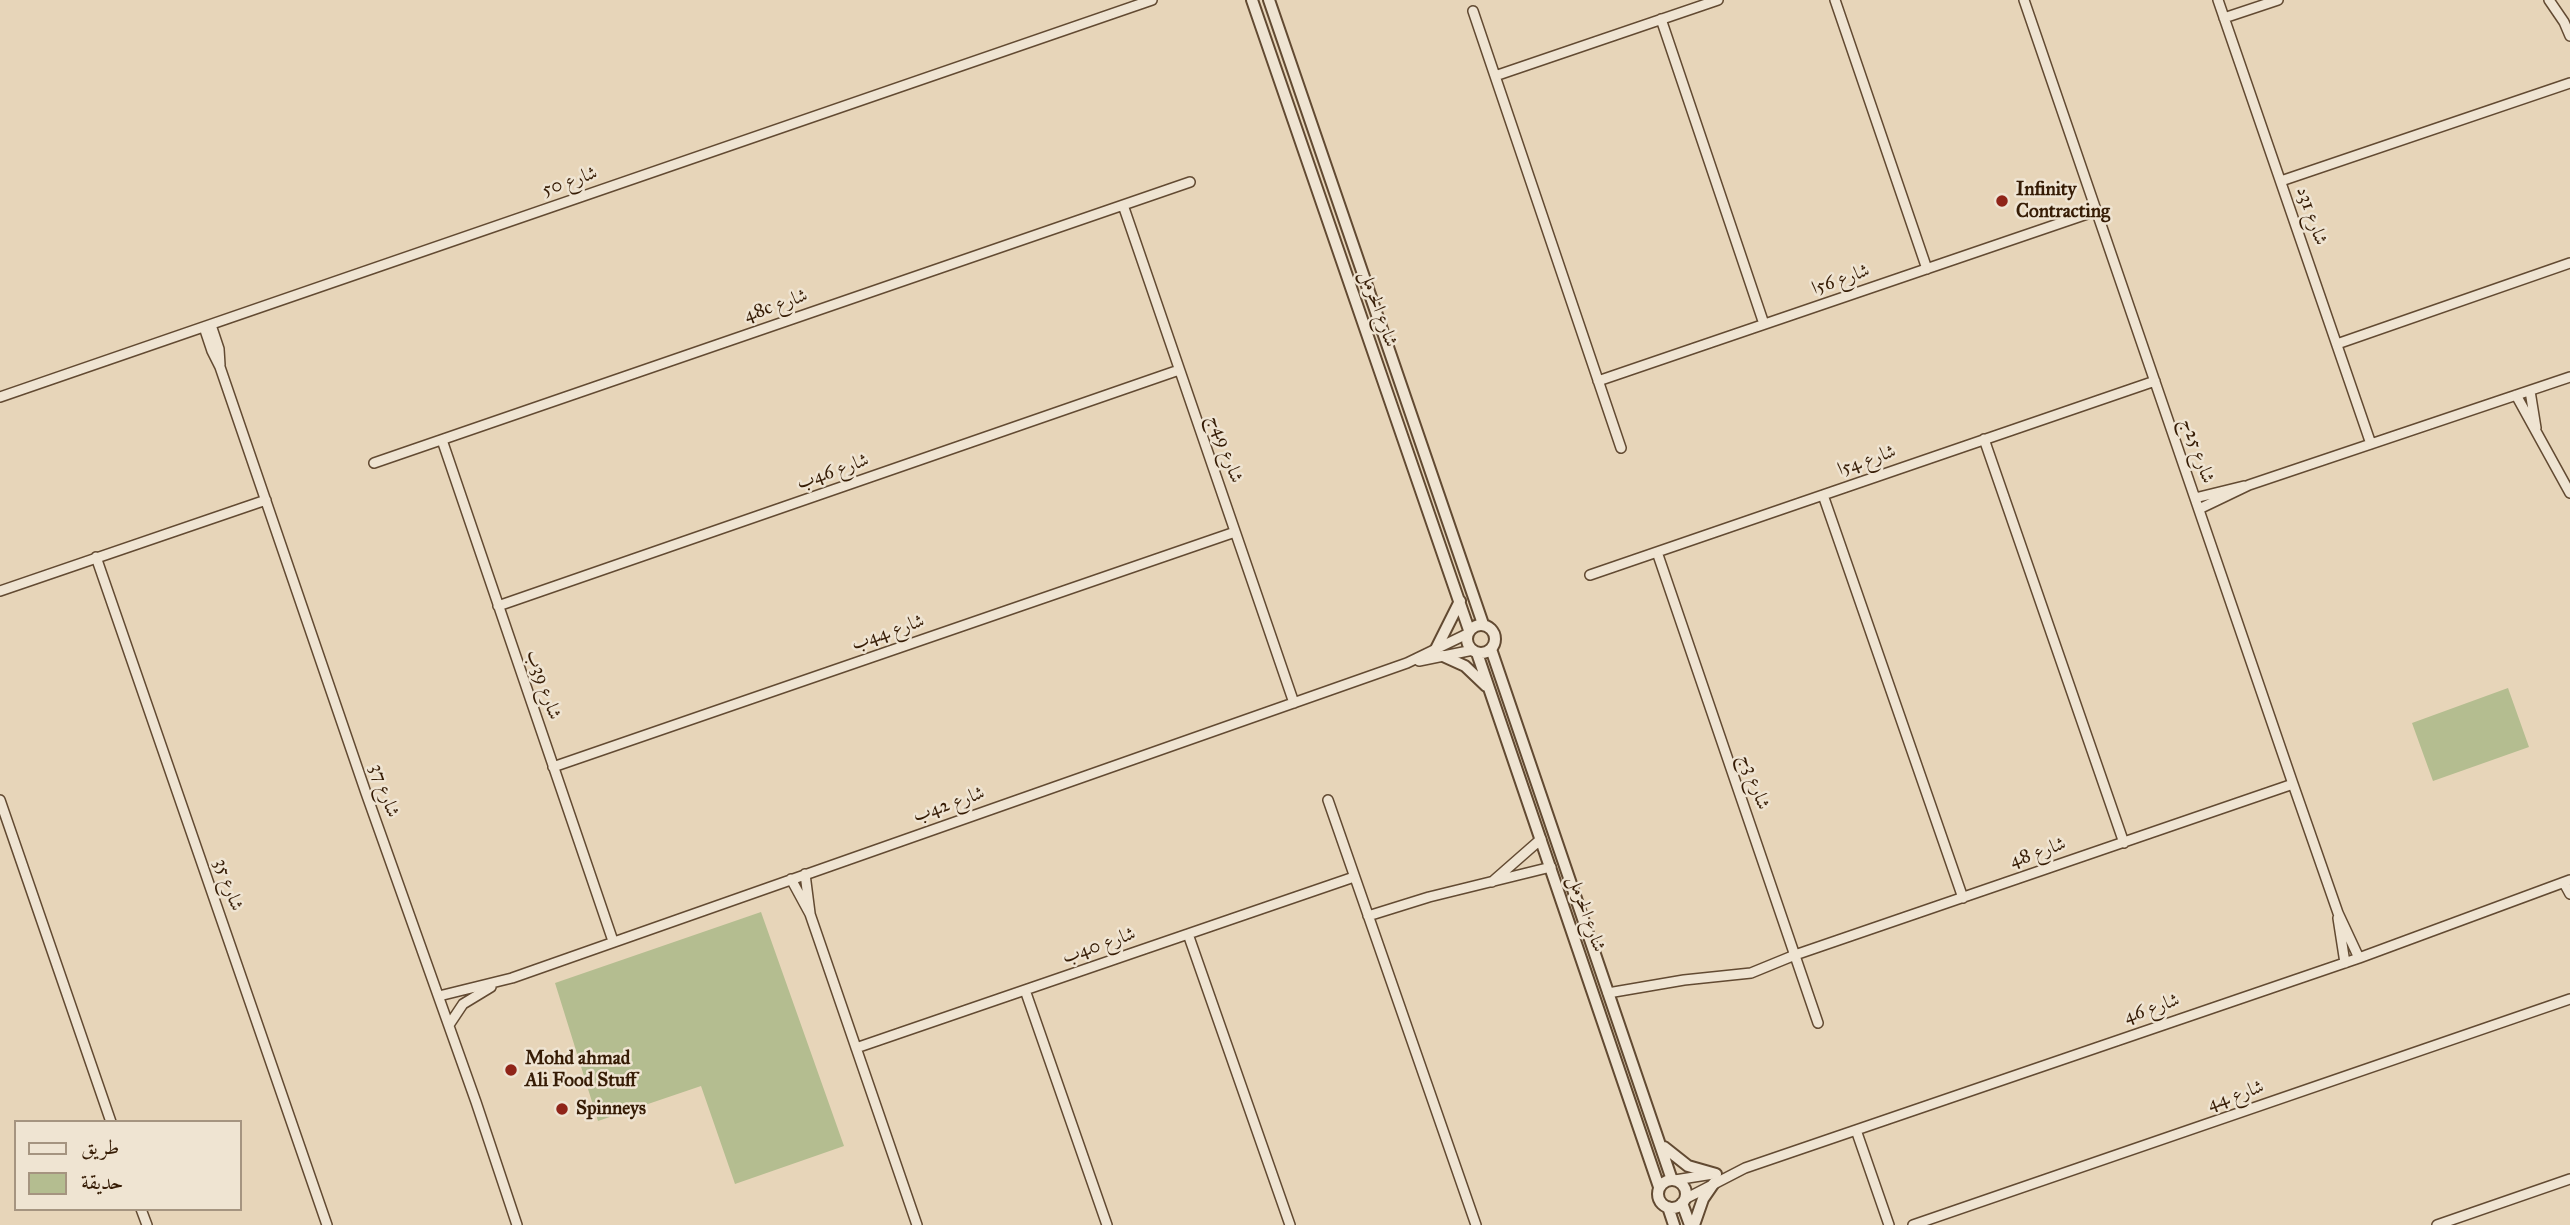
<!DOCTYPE html>
<meta charset="utf-8">
<style>
body{margin:0}
#map{position:relative;width:2570px;height:1225px;overflow:hidden;background:#e7d5b9;font-family:"IM FELL Great Primer",Amiri,serif}
canvas{display:block}
.legend{position:absolute;left:14px;top:1120px;width:228px;height:91px;box-sizing:border-box;background:#efe4d2;border:2px solid #a59480;margin:0;padding:9px 12px;list-style:none;font-size:21px;color:#361c05}
.legend li{display:flex;align-items:center;gap:14px;height:35px}
.legend b{width:35px;border:2px solid #a59480}
</style>
<div id="map">
<canvas width="2570" height="1225"></canvas>
<ul class="legend">
<li><b style="height:9px;background:#efe4d2"></b>طريق</li>
<li><b style="height:19px;background:#b4bd90"></b>حديقة</li>
</ul>
</div>
<script>
const ctx = document.querySelector('canvas').getContext('2d');
ctx.lineJoin = 'round';
function fill(path, color) { ctx.fillStyle = color; ctx.fill(path, 'evenodd'); }
function trace(path, color, width, dash) { ctx.strokeStyle = color; ctx.lineWidth = width; ctx.lineCap = dash ? 'butt' : 'round'; ctx.setLineDash(dash || []); ctx.stroke(path); }
function drawText(font, color, halo, rows, align = 'center') {
  ctx.font = font + ' "IM FELL Great Primer",Amiri,serif'; ctx.lineWidth = 5; ctx.setLineDash([]); ctx.textBaseline = 'middle'; ctx.strokeStyle = halo; ctx.fillStyle = color; for (const [text, x, y, turn = 0] of rows) {
    ctx.save(); ctx.translate(x, y); ctx.rotate((+turn || 0) * Math.PI / 180); ctx.textAlign = isNaN(turn) ? turn : align; if (halo) ctx.strokeText(text, 0, 0); ctx.fillText(text, 0, 0); ctx.restore();
  }
}
const green = new Path2D(`
 M2508,688l21,59 -96,34 -21,-58z
 M761,912l83,234 -109,38 -34,-98 -103,35 -43,-138z`);
const minor = new Path2D(`
 M1835,0l92,269
 M2024,0l269,784 45,129 21,45
 M2218,0l153,444
 M2549,0l15,22 6,14
 M1473,11l148,437
 M2224,18l54,-18
 M1661,19l103,305
 M1495,76l223,-76
 M2281,181l289,-98
 M1123,205l171,498
 M211,325l8,24 1,16
 M204,327l8,24 8,16 146,426 110,309 41,123
 M2337,344l233,-81
 M1598,381l498,-170
 M2530,391l6,37
 M2516,395l54,98
 M0,397l1152,-397
 M1984,439l140,404
 M442,440l171,501
 M374,463l816,-281
 M1823,495l140,403
 M2195,498l49,-12
 M2199,509l50,-24 321,-108
 M1657,552l161,471
 M96,557l231,668
 M1590,575l565,-194
 M0,591l266,-91
 M498,606l681,-236
 M1419,661l54,-11
 M553,767l682,-235
 M0,800l111,322
 M1328,800l148,425
 M805,874l5,39
 M791,879l19,35 107,311
 M1492,882l49,-43
 M2564,883l6,11
 M1368,916l61,-19 122,-30
 M2338,918l7,45
 M1188,934l102,291
 M1025,990l82,235
 M1608,993l76,-13 67,-7 44,-18 498,-171
 M439,996l73,-18 895,-315 60,-29
 M449,1025l14,-21 28,-17
 M856,1048l498,-171
 M1856,1130l33,95
 M1675,1180l38,-6
 M1685,1199l60,-31 614,-210 211,-78
 M141,1209l6,16
 M1913,1225l657,-226
 M2437,1225l133,-46`);
const tertiary = new Path2D(`
 M1252,0l217,630
 M1269,0l214,624
 M1467 639a14 14 0 1 1 28 0a14 14 0 1 1-28 0Z
 M1436,649l24,-48
 M1491,649l181,531
 M1477,653l182,534
 M1443,656l22,10 21,20
 M1664,1147l24,19 28,8
 M1658 1194a14 14 0 1 1 28 0a14 14 0 1 1-28 0Z
 M1682,1203l8,22
 M1668,1207l6,18
 M1694,1225l9,-26 11,-16`);
const markers = [
 [2002,201,7,"#8f2418"],
 [511,1070,7,"#8f2418"],
 [562,1109,7,"#8f2418"]
];
const streetNames = [
 ["شارع 50",570,182,-19],
 ["شارع 31د",2311,216,71],
 ["شارع 56ا",1841,280,-19],
 ["48c شارع",776,306,-19],
 ["شارع الحرمل",1378,309,71],
 ["شارع 49ج",1225,449,71],
 ["شارع 25ج",2197,451,71],
 ["شارع 54ا",1867,461,-19],
 ["شارع 46ب",833,472,-19],
 ["شارع 44ب",888,633,-19],
 ["شارع 39ب",543,685,71],
 ["شارع 3ج",1754,782,71],
 ["شارع 37",384,791,71],
 ["شارع 42ب",949,805,-19],
 ["شارع 48",2038,853,-19],
 ["شارع 35",228,885,71],
 ["شارع الحرمل",1586,914,71],
 ["شارع 40ب",1099,946,-19],
 ["شارع 46",2152,1009,-19],
 ["شارع 44",2236,1096,-19]
];
const poiNames = [
 ["Infinity",2016,190],
 ["Contracting",2016,212],
 ["Mohd ahmad",525,1059],
 ["Ali Food Stuff",525,1081],
 ["Spinneys",576,1109]
];
fill(green, '#b4bd90');
trace(minor, '#624a32', 12);
trace(tertiary, '#624a32', 14);
trace(minor, '#efe4d2', 9);
trace(tertiary, '#efe4d2', 10);
for (const [x, y, r, color] of markers) { const dot = new Path2D(); dot.arc(x, y, r, 0, 2 * Math.PI); ctx.fillStyle = color; ctx.fill(dot); trace(dot, '#efe4d2', 2.5); }
drawText('19px', '#361c05', '#efe4d2', streetNames);
drawText('bold 19px', '#361c05', '#efe4d2', poiNames, 'left');
</script>
